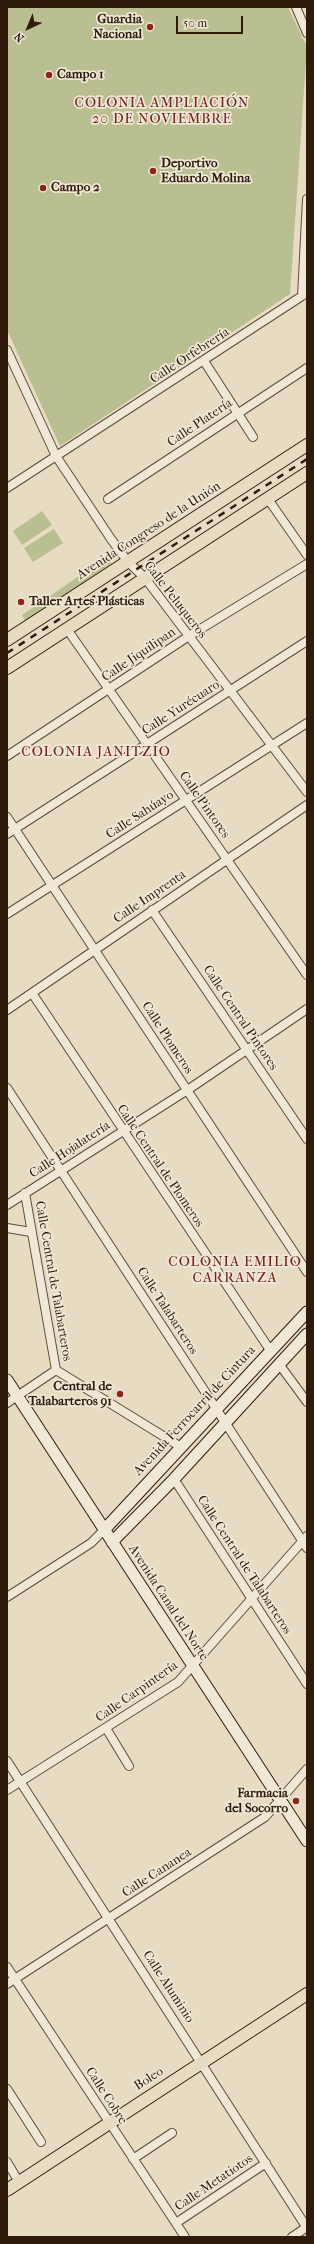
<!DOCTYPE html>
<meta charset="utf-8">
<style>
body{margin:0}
#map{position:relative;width:314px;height:2244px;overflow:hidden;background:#e7dbc2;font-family:"IM FELL French Canon",serif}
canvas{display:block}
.frame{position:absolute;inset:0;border:8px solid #301b0b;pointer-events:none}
.north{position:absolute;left:8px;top:8px;width:40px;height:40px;-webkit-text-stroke:3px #efe8d7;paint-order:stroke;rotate:224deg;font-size:11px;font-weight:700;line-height:16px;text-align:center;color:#301b0b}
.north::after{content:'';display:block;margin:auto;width:14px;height:18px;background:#301b0b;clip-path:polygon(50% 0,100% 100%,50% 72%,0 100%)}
.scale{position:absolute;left:176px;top:16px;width:67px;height:18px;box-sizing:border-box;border:2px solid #301b0b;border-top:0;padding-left:5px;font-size:12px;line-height:14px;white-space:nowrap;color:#301b0b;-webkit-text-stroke:3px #efe8d7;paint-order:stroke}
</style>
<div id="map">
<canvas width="314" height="2244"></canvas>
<div class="frame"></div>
<div class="north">N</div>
<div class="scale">50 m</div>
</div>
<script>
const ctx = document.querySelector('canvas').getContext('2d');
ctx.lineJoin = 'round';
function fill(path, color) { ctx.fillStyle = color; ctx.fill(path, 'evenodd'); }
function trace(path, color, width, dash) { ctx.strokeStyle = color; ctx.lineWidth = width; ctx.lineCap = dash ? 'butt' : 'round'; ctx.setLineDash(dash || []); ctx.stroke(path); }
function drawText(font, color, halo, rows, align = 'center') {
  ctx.font = font + ' "IM FELL French Canon",serif'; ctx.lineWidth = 3.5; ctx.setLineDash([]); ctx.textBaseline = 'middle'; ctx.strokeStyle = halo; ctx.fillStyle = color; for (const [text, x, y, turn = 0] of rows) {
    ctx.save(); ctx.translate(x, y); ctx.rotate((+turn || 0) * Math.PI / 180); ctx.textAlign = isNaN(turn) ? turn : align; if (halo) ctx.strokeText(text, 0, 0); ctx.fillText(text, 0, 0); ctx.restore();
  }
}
const green = new Path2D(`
 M7,7h281l19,40 -17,247 -230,152 -53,-116z
 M42,511l10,14 -30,20 -9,-14z
 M54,529l9,14 -30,19 -9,-14z
 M107,557l5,6 -86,59 -4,-7z`);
const street = new Path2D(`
 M296,7l11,26
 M302,296l5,-97
 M7,350l49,106 55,83 17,23 17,16 162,214
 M204,361l49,76
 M7,488l295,-192
 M108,499l199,-131
 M268,499l39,56
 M67,629l240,346
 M7,756l182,-120 118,-72
 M7,817l300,455
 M7,834l300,-193
 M152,910l155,229
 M7,914l300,-191
 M32,993l238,357
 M7,1010l300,-205
 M7,1088l300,460
 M25,1193l31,177 125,77
 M7,1205l179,-114 121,-82
 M7,1228l24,4
 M279,1364l28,38
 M7,1403l49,-33
 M174,1479l133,205
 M7,1597l84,-54 13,-13
 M106,1728l23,38
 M7,1761l300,467
 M7,1790l171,-108 129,-146
 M7,1967l178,270
 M7,1984l258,-167 42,-48
 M7,2089l34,53
 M133,2159l39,-26
 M7,2162l12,20
 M176,2223l90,-60
 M292,2237l15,-10`);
const secondary = new Path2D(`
 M7,1380l300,461
 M104,1530l203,-218
 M112,1542l62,-63 133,-145`);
const primary = new Path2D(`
 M7,640l300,-195
 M7,668l300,-195
 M7,2190l300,-196`);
const rail = new Path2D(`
 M7,653l300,-194`);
const markers = [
 [150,27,4,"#8f2418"],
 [49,75,4,"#8f2418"],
 [153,171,4,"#8f2418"],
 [43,188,4,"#8f2418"],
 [21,602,4,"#8f2418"],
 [120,1394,4,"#8f2418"],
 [296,1801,4,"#8f2418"]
];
const poiNames = [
 ["Guardia",142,20,"right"],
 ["Nacional",142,35,"right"],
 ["Campo 1",57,75],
 ["Deportivo",161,164],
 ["Eduardo Molina",161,179],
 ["Campo 2",51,188],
 ["Taller Artes Plásticas",29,602],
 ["Central de",112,1387,"right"],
 ["Talabarteros 91",112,1402,"right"],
 ["Farmacia",288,1794,"right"],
 ["del Socorro",288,1809,"right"]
];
const streetNames = [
 ["Calle Orfebrería",190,356,-33],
 ["Calle Platería",200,423,-34],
 ["Avenida Congreso de la Unión",149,531,-33],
 ["Calle Peluqueros",175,600,52],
 ["Calle Jiquilipan",139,655,-34],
 ["Calle Yurécuaro",181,708,-33],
 ["Calle Pintores",204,805,55],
 ["Calle Sahúayo",140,815,-33],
 ["Calle Imprenta",150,897,-34],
 ["Calle Central Pintores",240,1018,56],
 ["Calle Plomeros",167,1038,57],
 ["Calle Hojalatería",70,1150,-33],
 ["Calle Central de Plomeros",160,1166,56],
 ["Calle Central de Talabarteros",53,1281,80],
 ["Calle Talabarteros",167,1311,57],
 ["Avenida Ferrocarril de Cintura",195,1411,-47],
 ["Calle Central de Talabarteros",244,1565,57],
 ["Avenida Canal del Norte",168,1603,57],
 ["Calle Carpintería",137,1692,-35],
 ["Calle Cananea",157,1873,-33],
 ["Calle Aluminio",168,1987,57],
 ["Boleo",149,2079,-33],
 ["Calle Cobre",106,2096,57],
 ["Calle Metatiotos",214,2183,-34]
];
const neighbourhoodNames = [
 ["COLONIA AMPLIACIÓN",162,104],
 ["20 DE NOVIEMBRE",162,120],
 ["COLONIA JANITZIO",96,753],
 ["COLONIA EMILIO",235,1263],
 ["CARRANZA",235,1279]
];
fill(green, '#b9bf90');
trace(street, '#5e4b39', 10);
trace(secondary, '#301b0b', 13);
trace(primary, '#301b0b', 14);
trace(street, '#efe8d7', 8);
trace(secondary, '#efe8d7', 11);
trace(primary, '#e7dbc2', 12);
trace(rail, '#301b0b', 2.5, [7, 7]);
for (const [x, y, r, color] of markers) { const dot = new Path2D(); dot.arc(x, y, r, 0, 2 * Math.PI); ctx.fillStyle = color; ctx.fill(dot); trace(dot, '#efe8d7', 1.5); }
drawText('bold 13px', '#301b0b', '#efe8d7', poiNames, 'left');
drawText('13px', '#301b0b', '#efe8d7', streetNames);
ctx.letterSpacing = '1px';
drawText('14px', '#7a1f14', '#efe8d7', neighbourhoodNames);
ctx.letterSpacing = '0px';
</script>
